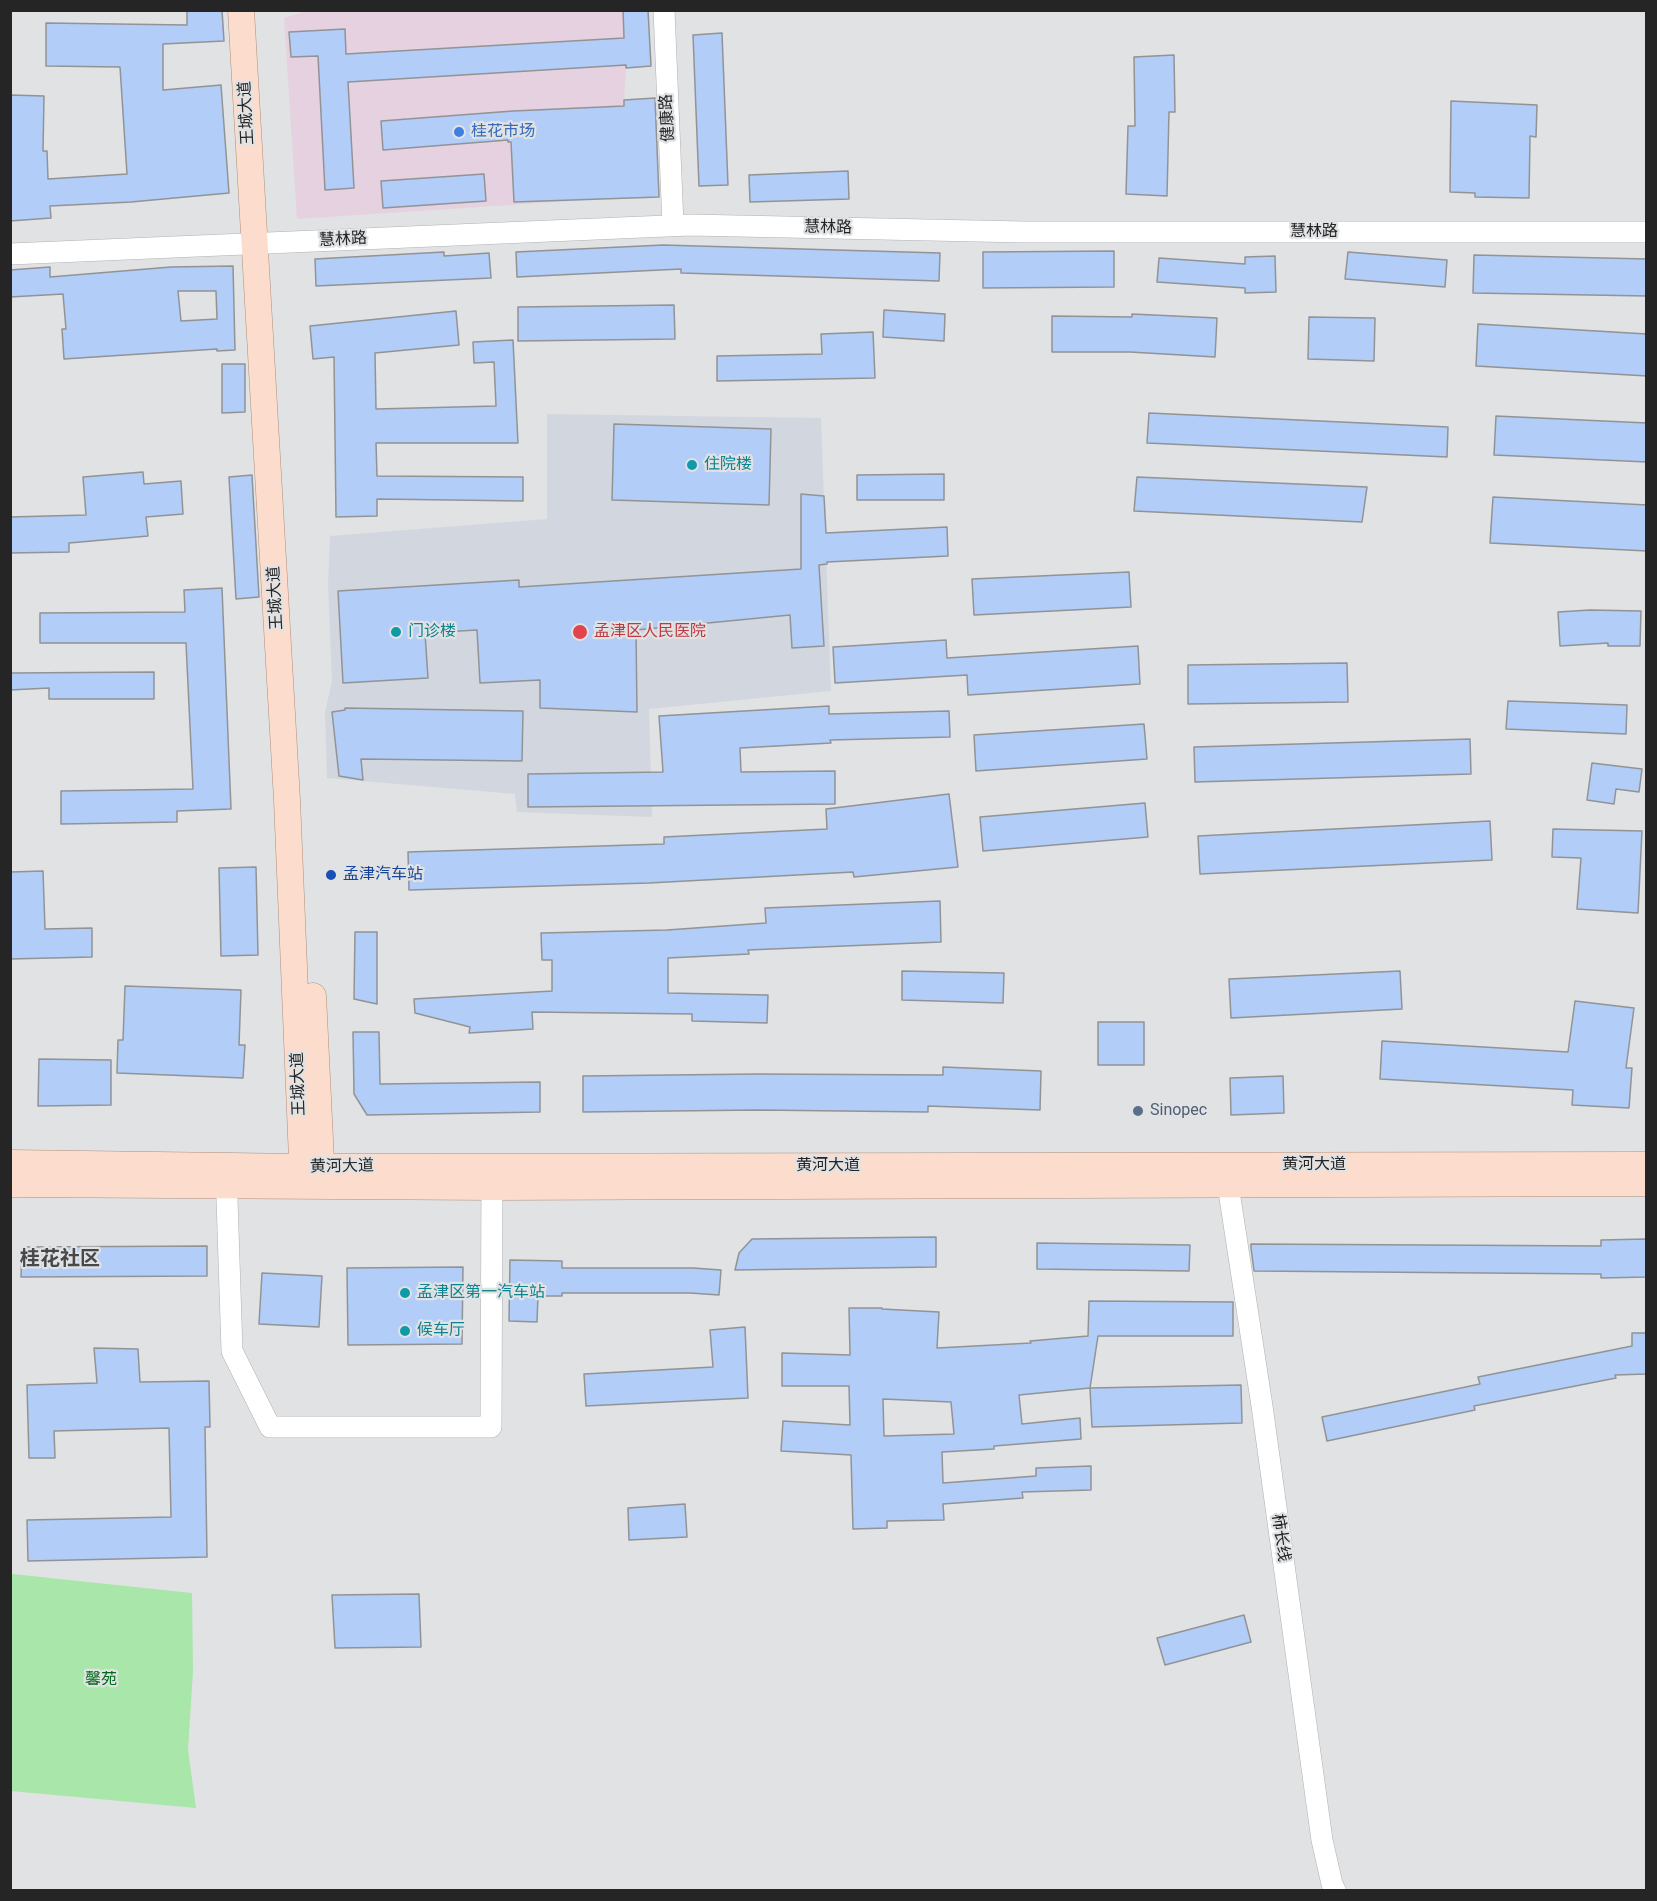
<!DOCTYPE html>
<meta charset="utf-8">
<style>
body{margin:0}
#map{position:relative;width:1657px;height:1901px;overflow:hidden;background:#e0e2e3;font-family:Roboto,sans-serif}
canvas{display:block}
.frame{position:absolute;inset:0;border:12px solid #252526;pointer-events:none}
</style>
<div id="map">
<canvas width="1657" height="1901"></canvas>
<div class="frame"></div>
</div>
<script>
const ctx = document.querySelector('canvas').getContext('2d');
ctx.lineJoin = 'round';
function fill(path, color) { ctx.fillStyle = color; ctx.fill(path, 'evenodd'); }
function trace(path, color, width, dash) { ctx.strokeStyle = color; ctx.lineWidth = width; ctx.lineCap = dash ? 'butt' : 'round'; ctx.setLineDash(dash || []); ctx.stroke(path); }
function drawText(font, color, halo, rows, align = 'center') {
  ctx.font = font + ' Roboto,"Noto Sans SC",sans-serif'; ctx.lineWidth = 4.5; ctx.setLineDash([]); ctx.textBaseline = 'middle'; ctx.strokeStyle = halo; ctx.fillStyle = color; for (const [text, x, y, turn = 0] of rows) {
    ctx.save(); ctx.translate(x, y); ctx.rotate((+turn || 0) * Math.PI / 180); ctx.textAlign = isNaN(turn) ? turn : align; if (halo) ctx.strokeText(text, 0, 0); ctx.fillText(text, 0, 0); ctx.restore();
  }
}
const commercial = new Path2D(`
 M310,10l313,1 3,57 -2,32 6,97 -333,22 -13,-201z`);
const built = new Path2D(`
 M547,414l274,4 10,273 -182,18 3,108 -135,-5 -2,-18 -188,-16 -2,-65 7,-32 -4,-97 2,-48 217,-17z`);
const green = new Path2D(`
 M11,1521l1,53 180,19 1,78 -5,79 8,58 -185,-17z`);
const building = new Path2D(`
 M187,10h35l2,31 -61,3v46l58,-5 8,108 -98,9 -81,4 1,12 -41,3v-126l34,1 -1,55h4l1,28 79,-5 -7,-107 -74,-1v-43l141,2z
 M623,10h25l3,56 -25,2v-3l-278,17 6,106 -29,2 -7,-134 -27,1 -2,-25 56,-3 1,25 278,-16z
 M722,33l6,152 -29,1 -6,-151z
 M1174,55l1,57h-6l-2,84 -41,-2 2,-68h7l-1,-69z
 M655,98l4,99 -145,5 -3,-60h-3v-2l-125,10 -2,-29 132,-10 111,-5v-6z
 M1451,101l86,4 -1,32 -6,-1 -1,62 -54,-1v-4l-25,-1z
 M848,171l1,28 -99,3 -1,-27z
 M484,174l2,27 -103,7 -2,-27z
 M663,245l277,8 -1,28 -258,-8v-4l-164,8 -1,-25z
 M1114,251v36l-131,1v-36z
 M444,252v4l45,-3 2,25 -175,8 -1,-27z
 M1348,252l99,8 -2,27 -100,-8z
 M1474,255l173,4v37l-174,-3z
 M1275,256l1,36 -31,1v-5l-88,-6 2,-24 86,6v-7z
 M233,266l2,84 -18,1v-2l-153,10 -2,-30h4l-3,-35 -53,3v-27l40,-3v10l121,-10zM178,291h38l1,28 -36,2z
 M674,305l1,34 -157,2v-34z
 M884,310l61,4 -1,27 -61,-4z
 M456,311l3,34 -84,8 1,56 120,-3 -2,-44 -20,1 -1,-21 40,-2 5,103h-142l1,33 146,1v24l-146,-2v17l-41,1 -2,-160 -21,2 -3,-33z
 M1132,314l85,4 -2,39 -85,-5h-78v-36l80,1z
 M1309,317l66,1 -1,43 -66,-2z
 M1478,324l169,10v42l-171,-10z
 M873,332l2,46 -158,3v-25l105,-2 -1,-20z
 M222,364h23v48l-23,1z
 M1149,413l299,14 -1,30 -300,-14z
 M1496,416l151,7v39l-153,-7z
 M614,424l157,5 -2,76 -157,-5z
 M143,472l1,12 37,-3 2,33 -37,3 2,19 -79,7v9l-59,1v-36l76,-2 -3,-38z
 M944,474v26h-87v-25z
 M252,475l7,122 -23,2 -7,-122z
 M1137,477l230,10 -5,35 -228,-11z
 M801,494l23,2 2,37 121,-6 1,29 -121,6v2l-8,1 5,81 -32,2 -2,-33 -154,15 1,82 -97,-4v-28l-60,3 -3,-53 -52,3 3,45 -85,5 -5,-92 181,-11v7l282,-18z
 M1493,497l154,8v46l-157,-8z
 M1129,572l2,35 -157,8 -2,-36z
 M222,588l9,221 -54,2v11l-116,2v-33l132,-2 -7,-146h-146v-30l145,-1 -1,-22z
 M1590,610l51,1 -1,35h-32v-3l-48,3 -2,-34z
 M946,640l1,18 191,-12 2,38 -172,11 -1,-20 -132,8 -2,-36z
 M1347,663l1,39 -160,2v-39z
 M154,672v27h-105v-11l-39,2v-17z
 M1508,701l119,4 -1,29 -120,-5z
 M829,706v8l120,-3 1,26 -120,3 1,3 -91,5 1,24 94,-1v33l-307,3v-33l135,-2 -4,-56z
 M345,708l178,3 -1,50 -161,-2 2,21 -24,-4 -7,-64 13,-2z
 M1144,724l3,35 -171,12 -2,-36z
 M1470,739l1,35 -276,8 -1,-35z
 M1592,763l50,6 -3,23 -23,-3 -2,15 -27,-4z
 M949,794l9,73 -104,10 -1,-5 -204,11 -240,7 -1,-38 256,-8v-7l163,-8 -1,-20z
 M1145,803l3,34 -165,14 -3,-34z
 M1490,821l2,39 -292,14 -2,-38z
 M1553,829l89,2 -4,82 -61,-4 4,-51 -29,-1z
 M256,867l2,88 -37,1 -2,-88z
 M43,871l2,58 47,-1v29l-82,2v-87z
 M940,901l1,41 -193,8 1,4 -81,4v35l100,2 -1,28 -75,-2v-7l-160,-2 1,17 -64,4 1,-6 -55,-14 -1,-14 138,-8v-31h-10l-1,-27 126,-3 99,-7 -1,-15z
 M355,932h22v72l-23,-5z
 M902,971l102,2 -1,30 -101,-3z
 M1400,971l2,38 -171,9 -2,-39z
 M125,986l116,4 -2,55h6l-2,33 -126,-5 1,-33h5z
 M1575,1001l59,7 -8,60h6l-3,40 -57,-3 1,-15 -193,-11 2,-38 186,11z
 M1098,1022h46v43h-46z
 M353,1032h26l1,52 160,-2v30l-173,3 -13,-21z
 M39,1059l72,1v45l-73,1z
 M943,1067l98,4 -1,39 -112,-4v6l-170,-2 -175,2v-36l175,-2 185,1z
 M1283,1076l1,37 -53,2 -1,-37z
 M936,1237v30l-201,3 4,-17 13,-14z
 M1647,1239v38l-46,1v-4l-347,-3 -3,-23v-4l350,2v-6z
 M1037,1243l153,2 -1,26 -152,-2z
 M207,1246v30l-186,1 1,-30z
 M510,1260l52,1v7h131l28,2 -2,25 -29,-2h-128v3h-24l-1,26 -28,-1z
 M463,1267l-1,77 -114,1 -1,-77z
 M262,1273l60,3 -3,51 -60,-3z
 M1089,1301l144,1v34h-135l-8,52 -71,7 3,29 58,-6 1,21 -87,7v3l-52,3 1,31 93,-7v-8l55,-2v24l-69,2 1,6 -80,6 1,16 -57,1v7l-34,1 -2,-74 -70,-4 2,-30 67,4 -1,-39h-67v-33l68,2 -1,-47h33v1l57,3 -2,36 94,-5 -1,-2 58,-5zM883,1399l68,3 3,32 -70,2z
 M745,1327l3,71 -162,8 -2,-32 129,-7 -3,-37z
 M1632,1333h15v41l-32,1 1,3 -142,28 1,4 -148,31 -5,-24 158,-33 -2,-7 154,-31z
 M94,1348l44,1 2,33 69,-1 1,46h-5l2,130 -179,4 -1,-41 144,-3 -2,-89 -115,3 1,27h-26l-2,-73 70,-2z
 M1241,1385l1,38 -150,4 -2,-39z
 M685,1504l2,33 -58,3 -1,-32z
 M419,1594l2,53 -86,1 -3,-53z
 M1244,1615l7,27 -86,23 -8,-27z`);
const minor = new Path2D(`
 M664,10l9,215
 M10,254l680,-29 334,7h622
 M226,1169l6,182 38,76h221l1,-255
 M1228,1185l34,221 60,434 10,44 3,6`);
const major = new Path2D(`
 M241,10l46,790 16,383
 M313,996l9,185
 M10,1163l293,4 1343,-2
 M10,1184l482,3 1154,-4`);
const markers = [
 [459,132,6,"#3f7fe0"],
 [692,465,6,"#0f9aa8"],
 [396,632,6,"#0f9aa8"],
 [580,632,8,"#e0444e"],
 [331,875,6,"#1a4fb4"],
 [1138,1111,6,"#5c6f8a"],
 [405,1293,6,"#0f9aa8"],
 [405,1331,6,"#0f9aa8"]
];
const streetNames = [
 ["王城大道",247,113,-93],
 ["健康路",668,118,-93],
 ["慧林路",828,228,1],
 ["慧林路",1314,232],
 ["慧林路",343,240,-3],
 ["王城大道",276,598,-93],
 ["王城大道",299,1084,-92],
 ["黄河大道",1314,1165],
 ["黄河大道",828,1166],
 ["黄河大道",342,1167,-1],
 ["柿长线",1280,1538,82]
];
const shopNames = [
 ["桂花市场",471,132]
];
const cultureNames = [
 ["住院楼",704,465],
 ["门诊楼",408,632],
 ["孟津区第一汽车站",417,1293],
 ["候车厅",417,1331]
];
const healthNames = [
 ["孟津区人民医院",594,632]
];
const transitNames = [
 ["孟津汽车站",343,875]
];
const serviceNames = [
 ["Sinopec",1150,1111]
];
const parkNames = [
 ["馨苑",101,1680]
];
const quarterNames = [
 ["桂花社区",60,1260]
];
fill(commercial, '#e5d1e0');
fill(built, '#d2d7df');
fill(green, '#a8e6a9');
fill(building, '#b1cdf8');
trace(building, '#929395', 1.5);
trace(minor, '#b0b1b3', 22);
trace(major, '#af8e7c', 27);
trace(minor, '#fff', 21);
trace(major, '#fcddcd', 26);
for (const [x, y, r, color] of markers) { const dot = new Path2D(); dot.arc(x, y, r, 0, 2 * Math.PI); ctx.fillStyle = color; ctx.fill(dot); trace(dot, '#e0e2e3', 2); }
drawText('16px', '#252526', '#e0e2e3', streetNames);
drawText('16px', '#366cbe', '#e0e2e3', shopNames, 'left');
drawText('16px', '#0d838f', '#e0e2e3', cultureNames, 'left');
drawText('16px', '#be3a42', '#e0e2e3', healthNames, 'left');
drawText('16px', '#164399', '#e0e2e3', transitNames, 'left');
drawText('16px', '#4e5e75', '#e0e2e3', serviceNames, 'left');
drawText('16px', '#026b1a', '#e0e2e3', parkNames);
drawText('bold 20px', '#474849', '#e0e2e3', quarterNames);
</script>
